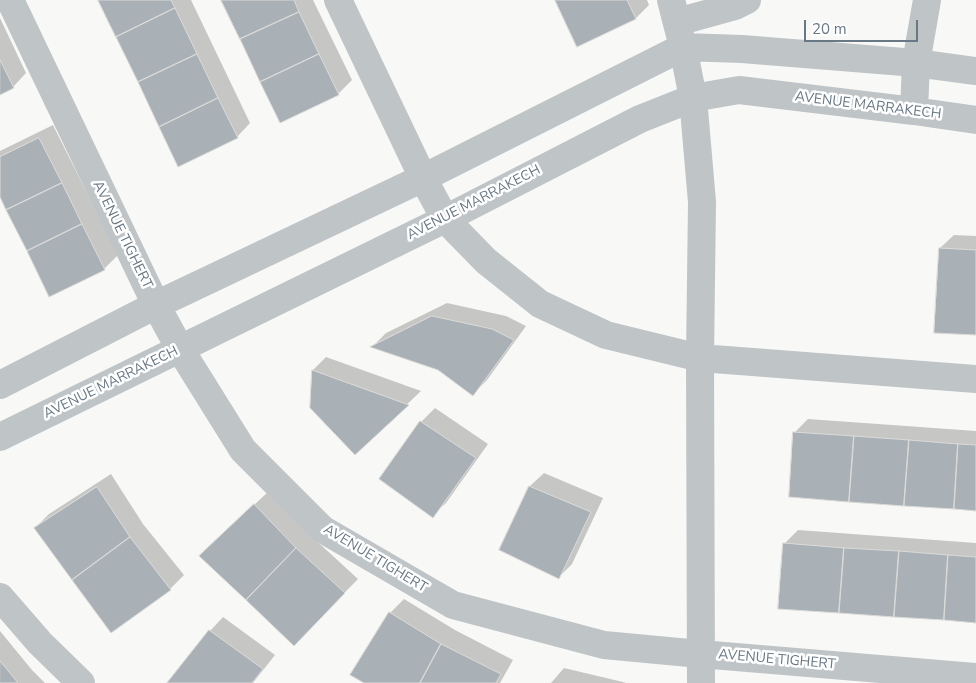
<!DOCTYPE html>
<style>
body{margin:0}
#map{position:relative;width:976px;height:683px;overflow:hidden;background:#f8f8f6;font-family:"Nunito Sans",sans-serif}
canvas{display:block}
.scale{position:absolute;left:804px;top:20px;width:114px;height:22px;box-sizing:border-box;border:2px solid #697885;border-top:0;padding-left:6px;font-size:15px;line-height:18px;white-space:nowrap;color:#697885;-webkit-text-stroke:4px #fff;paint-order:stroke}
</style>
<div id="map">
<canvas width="976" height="683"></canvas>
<div class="scale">20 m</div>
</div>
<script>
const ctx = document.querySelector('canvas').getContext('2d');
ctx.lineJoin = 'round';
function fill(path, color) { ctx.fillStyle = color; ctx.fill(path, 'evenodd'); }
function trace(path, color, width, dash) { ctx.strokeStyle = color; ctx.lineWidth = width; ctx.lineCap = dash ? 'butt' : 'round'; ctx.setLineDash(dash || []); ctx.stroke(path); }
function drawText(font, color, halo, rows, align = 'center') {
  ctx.font = font + ' "Nunito Sans",sans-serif'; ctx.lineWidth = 5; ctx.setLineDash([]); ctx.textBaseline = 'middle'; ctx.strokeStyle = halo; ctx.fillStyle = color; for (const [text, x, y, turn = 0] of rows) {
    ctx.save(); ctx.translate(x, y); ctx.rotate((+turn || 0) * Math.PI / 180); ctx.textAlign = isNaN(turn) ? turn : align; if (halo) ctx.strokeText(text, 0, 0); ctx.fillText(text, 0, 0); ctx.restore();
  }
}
const shadow = new Path2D(`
 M100,0h91l59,123 -13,14z
 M223,0h90l39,80 -14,14z
 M556,0h91l2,5 -13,13 -58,27z
 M0,18l26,55 -13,14 -13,6z
 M53,125l65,130 -14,14 -104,-74v-44z
 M954,235l22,1v98l-36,-86z
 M447,303l59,13 20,10 -39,54 -14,14 -34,-26 -66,-22 13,-13z
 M326,357l95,34 -66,63 -44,-47 2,-37z
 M435,408l53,36 -42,59 -14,13 -51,-37 40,-57z
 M808,419l168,12v78l-182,-76z
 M544,473l59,25 -31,66 -13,13 -58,-27 29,-64z
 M111,474l32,50 41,51 -14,14 -58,42 -77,-103 14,-14z
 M268,492l41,42 49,45 -51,52 -93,-89z
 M798,530l178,13v78l-192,-77z
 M404,599l51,31 58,30 -13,23h-134l-14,-8 38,-62z
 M223,617l52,38 -22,28h-84l41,-52z
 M0,631l32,39 13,13h-45z
 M564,668l59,14 3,1h-75z`);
const building = new Path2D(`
 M98,0h73l4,8 -59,29z
 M221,0h73l5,12 -59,27z
 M555,0h72l9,19 -59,28z
 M175,8l22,46 -59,28 -22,-45z
 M299,12l20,42 -59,28 -20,-43z
 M197,54l21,44 -59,29 -21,-45z
 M319,54l20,41 -59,28 -20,-41z
 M0,60l14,28 -14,7z
 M218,98l20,40 -60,29 -19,-40z
 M39,138l23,45 -56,27 -6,-13v-40z
 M62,183l20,41 -55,27 -21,-41z
 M82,224l23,46 -56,27 -22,-46z
 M939,248l37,2v85l-42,-2z
 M432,316l60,13 22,11 -41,56 -35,-26 -68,-23z
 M312,370l97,35 -54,50 -45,-47z
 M420,421l56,37 -43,60 -54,-39z
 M793,432l61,4 -5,66 -60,-5z
 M854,436l55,4 -5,66 -55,-4z
 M909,440l49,4 -4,65 -50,-3z
 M958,444l18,1v66l-22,-2z
 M529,486l62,26 -32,67 -60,-29z
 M97,487l33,50 -58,43 -38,-52z
 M254,504l42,44 -50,52 -47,-44z
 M130,537l41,53 -60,43 -39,-53z
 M783,543l61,5 -5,65 -61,-4z
 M296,548l49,45 -51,53 -48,-46z
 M844,548l55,3 -5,66 -55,-4z
 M899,551l49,4 -4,65 -50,-3z
 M948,555l28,2v66l-32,-3z
 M389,612l52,32 -21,39h-56l-14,-8z
 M209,630l54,39 -11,14h-85z
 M441,644l60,30 -5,9h-76z
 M0,661l18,22h-18z`);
const minor = new Path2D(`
 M10,0l146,305 24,44 63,101 79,79 131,76 151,40 96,9 276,23
 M338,0l85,178 22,41 41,42 54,43 66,31 94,23 276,21
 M671,0l12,47 10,51 9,104 -2,156 1,325
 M677,22l58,-16 12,-6
 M914,111l2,-48 11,-63
 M0,385l156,-80 267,-127 260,-131 59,2 174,14 60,8
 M0,437l445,-218 195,-100 53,-21 46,-8 175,21 62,9
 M0,597l40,46 41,40`);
const streetNames = [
 ["AVENUE MARRAKECH",868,106,7],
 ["AVENUE MARRAKECH",474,203,-27],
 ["AVENUE TIGHERT",122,235,64],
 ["AVENUE MARRAKECH",111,383,-26],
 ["AVENUE TIGHERT",375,559,31],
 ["AVENUE TIGHERT",777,660,5]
];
fill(shadow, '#0003');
fill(building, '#a9b1b6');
trace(building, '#dadad8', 1);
trace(minor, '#bfc4c7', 28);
drawText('14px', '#697885', '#fff', streetNames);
</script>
